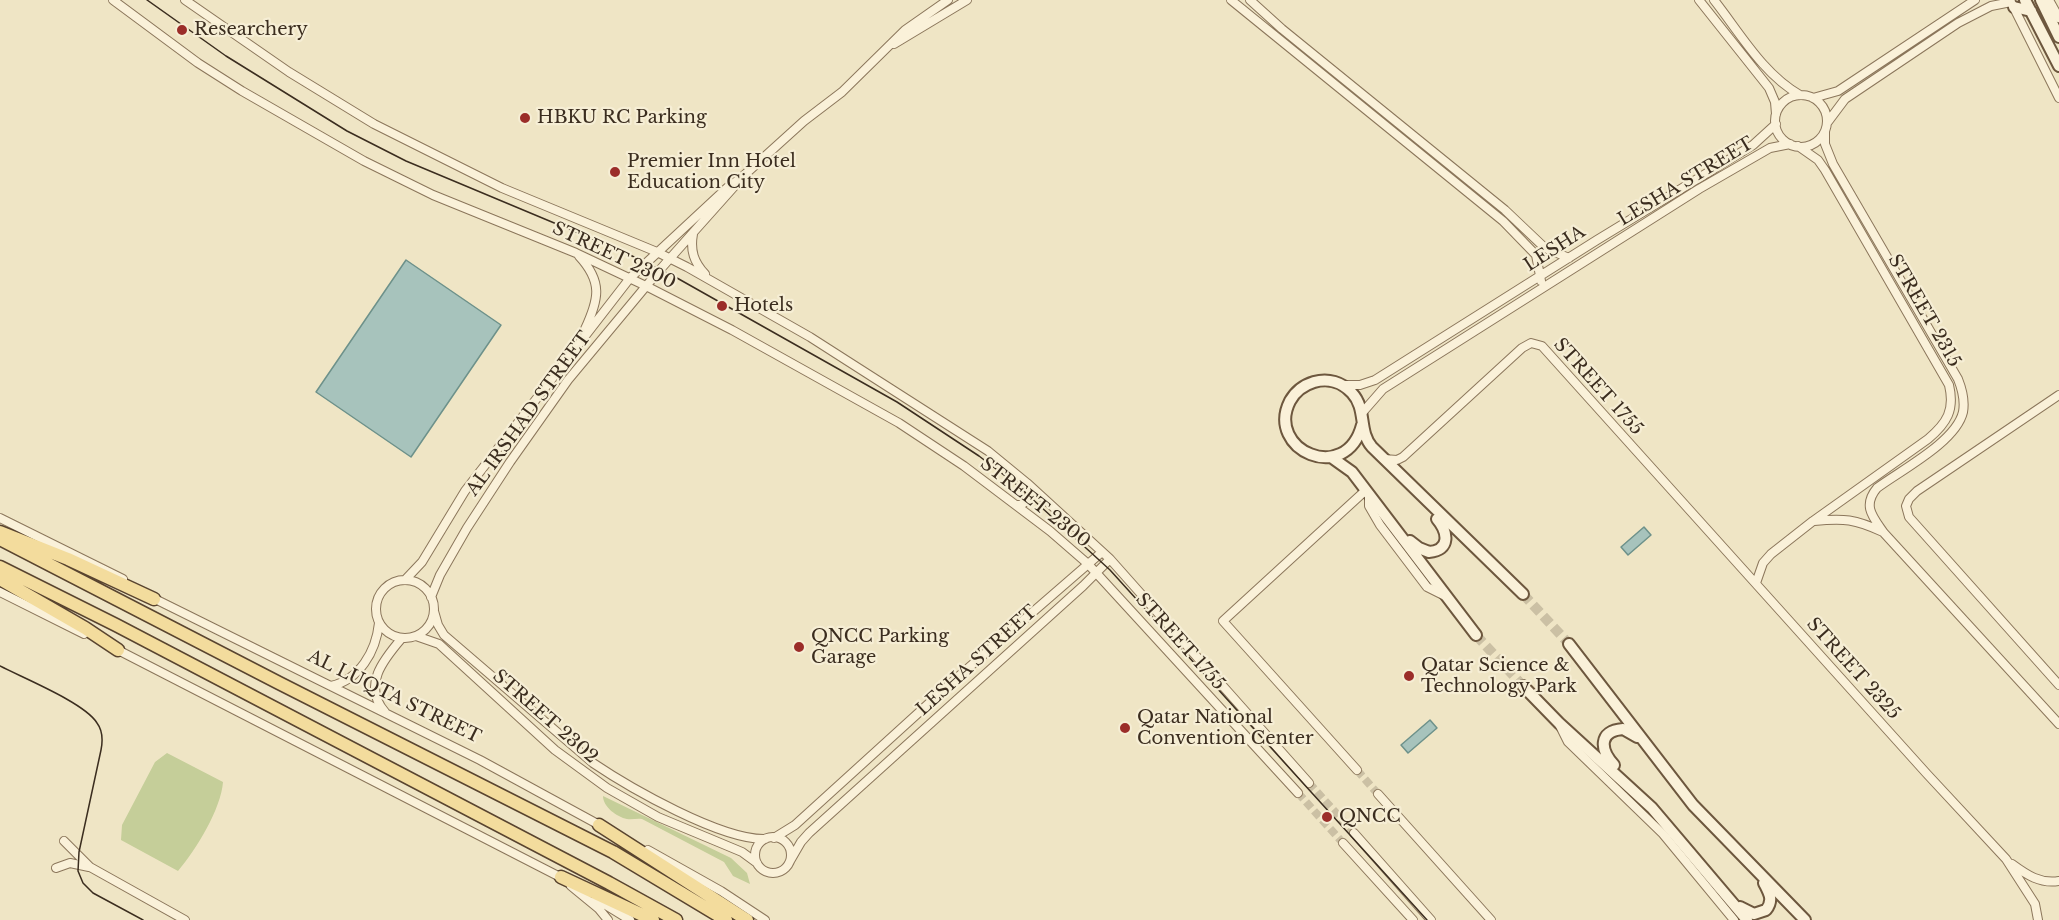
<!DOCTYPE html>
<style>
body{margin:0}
canvas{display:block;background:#efe5c5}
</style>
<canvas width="2059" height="920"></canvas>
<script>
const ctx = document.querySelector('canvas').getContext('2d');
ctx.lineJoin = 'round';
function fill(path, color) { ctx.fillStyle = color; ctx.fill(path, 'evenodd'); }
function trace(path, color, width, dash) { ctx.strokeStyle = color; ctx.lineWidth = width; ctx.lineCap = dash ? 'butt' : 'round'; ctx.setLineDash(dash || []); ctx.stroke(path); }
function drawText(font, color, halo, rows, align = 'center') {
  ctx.font = font + ' "Libre Baskerville",serif'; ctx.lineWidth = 4.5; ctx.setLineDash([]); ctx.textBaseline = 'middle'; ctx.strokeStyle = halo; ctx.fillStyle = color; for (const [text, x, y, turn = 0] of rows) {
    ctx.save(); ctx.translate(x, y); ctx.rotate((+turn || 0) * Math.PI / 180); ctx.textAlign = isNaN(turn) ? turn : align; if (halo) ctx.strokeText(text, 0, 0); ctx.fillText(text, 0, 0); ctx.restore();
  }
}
const green = new Path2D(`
 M167,753l56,29c-2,27 -27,68 -45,89l-57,-31 1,-15 33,-63z
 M603,796l128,62 16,15 3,11 -17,-8 -9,-14 -82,-43c-5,-1 -10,1 -15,0 -10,-2 -24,-12 -24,-23z`);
const water = new Path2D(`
 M406,260l95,65 -90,132 -95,-65z
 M1644,527l7,8 -23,20 -7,-8z
 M1430,720l7,8 -29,25 -7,-8z`);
const streetTunnel = new Path2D(`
 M1357,770l21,24
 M1309,783l45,50
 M1298,793l45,50`);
const secondaryTunnel = new Path2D(`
 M1523,594l46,50
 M1476,635l47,51`);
const street = new Path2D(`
 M113,0l85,63 44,28 122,70 69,34 143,58 70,33 86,44 167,93 65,43 86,65 38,33 210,229
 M185,0l104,72 85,52 128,64 155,64 30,15 123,70 178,114 39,32 83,76 199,224
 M1231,0l272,221 33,34 5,26
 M1250,0l32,29 223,181 40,38 24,10
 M1699,0l70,88 6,14 1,12
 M1714,0c26,33 49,74 86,95
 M2049,0l10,18
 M2012,4l47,94
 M894,44l73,-44
 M1775 121a26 26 0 1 1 52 0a26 26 0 1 1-52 0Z
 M1813,98l25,-7 137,-91
 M1827,123l18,-24 113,-76 33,-17 20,-4
 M1825,132v12l8,20 125,215c4,10 7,22 5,33 -7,30 -62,58 -86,76 -15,18 -4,29 7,45l175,191
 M693,234c-3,17 1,28 12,40
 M579,256c24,26 20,43 6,73
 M1343,385h17l15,-5 222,-140 156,-95 23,-21
 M2059,395l-142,96 -8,8 -3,7 3,11 150,168
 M1362,413l21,-24 316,-200 71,-41 20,-4
 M1384,459l13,1 6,-3 119,-109 9,-5 11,3 385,428 79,85 29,45 3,16
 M1369,494v12l11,19 47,62 18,9
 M1016,505h5l7,-5 2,-9 -1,-5
 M0,518l123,61
 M1814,521c30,-3 41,-2 69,11
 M376 609a29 29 0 1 1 58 0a29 29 0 1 1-58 0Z
 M405,580l17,-18 43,-71 165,-213 98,-91 13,-9 63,-57 38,-29 63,-62 43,-30
 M1756,583l7,-20 8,-9 42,-33 115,-82c19,-16 27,-29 21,-54l-124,-215 -7,-10 -20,-14
 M0,592l84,42
 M151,597l329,163 123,67
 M431,597l9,-22 27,-47 43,-66 58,-82 89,-107 83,-93
 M434,611l4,14 6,10 149,128c37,25 128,77 172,76
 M416,636l23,8 116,106 52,38 51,29 84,35 15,11
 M114,648l448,230
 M331,686c28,-6 45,-34 48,-63
 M385,712c-23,-26 -2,-52 17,-74
 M1560,726l8,16 95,92 71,86
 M1357,770l-134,-149 143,-131
 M1378,794l113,126
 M1354,833l77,87
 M755 855a18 18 0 1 1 36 0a18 18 0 1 1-36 0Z
 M774,838l21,-13 164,-149 143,-124
 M64,841l26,26 95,53
 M1343,843l70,77
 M648,850l73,41 44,29
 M790,861l11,-19 8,-9 274,-247 27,-27
 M2012,864c15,11 28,20 47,17
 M56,868l14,-5 19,4
 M571,886l28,23 9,11
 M596,899l34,21`);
const secondary = new Path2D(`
 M2025,0l34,66
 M2041,0l18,37
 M2014,7l17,4
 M1362,425c-16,61 -97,25 -72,-24 5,-9 14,-16 24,-19 14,-4 28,0 38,11 15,16 6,38 20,54l151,147
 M1331,457l21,15 124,163
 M1410,541l9,7 10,4c22,-2 19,-20 8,-33
 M1569,644l124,161 112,115
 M1523,686l36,37 93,85 95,112
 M1614,765c-14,-15 -16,-34 9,-36l14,8
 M1740,907l14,7 12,-4c8,-10 3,-17 -2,-27`);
const primary = new Path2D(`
 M0,532l68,27 86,40
 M0,539l279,144 334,169 113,68
 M0,567l116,58 493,258 67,37
 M0,579l85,49 33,22
 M599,825l148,95
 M561,877l92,43`);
const tram = new Path2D(`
 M147,0l79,56 121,75 59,30 220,92 51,25 220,124 82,54 38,29 93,85 317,350
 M0,666c23,12 85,37 97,57 6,8 6,17 4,27l-22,102 -1,19 5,12 10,10 50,27`);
const markers = [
 [182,30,6,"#9b2d29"],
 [525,118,6,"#9b2d29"],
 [615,172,6,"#9b2d29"],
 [722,306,6,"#9b2d29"],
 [799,647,6,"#9b2d29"],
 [1409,676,6,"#9b2d29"],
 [1125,728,6,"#9b2d29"],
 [1327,817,6,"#9b2d29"]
];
const poiNames = [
 ["Researchery",194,30],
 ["HBKU RC Parking",537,118],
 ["Premier Inn Hotel",627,162],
 ["Education City",627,183],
 ["Hotels",734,306],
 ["QNCC Parking",811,637],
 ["Garage",811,658],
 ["Qatar Science &",1421,666],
 ["Technology Park",1421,687],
 ["Qatar National",1137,718],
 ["Convention Center",1137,739],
 ["QNCC",1339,817]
];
const streetNames = [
 ["LESHA STREET",1686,182,-31],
 ["LESHA",1555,249,-33],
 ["STREET 2300",614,256,25],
 ["STREET 2315",1924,311,60],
 ["STREET 1755",1598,387,48],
 ["AL IRSHAD STREET",529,414,-54],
 ["STREET 2300",1035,503,38],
 ["STREET 1755",1180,642,48],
 ["LESHA STREET",977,661,-42],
 ["STREET 2325",1853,669,48],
 ["AL LUQTA STREET",394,697,26],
 ["STREET 2302",545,717,41]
];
fill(green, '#c5ce99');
fill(water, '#a7c3bc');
trace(water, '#6d918a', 1.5);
trace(streetTunnel, '#cbc0a4', 8, [8, 4]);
trace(secondaryTunnel, '#cbc0a4', 10, [10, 5]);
trace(street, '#8b765b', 10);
trace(secondary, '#6d573e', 14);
trace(primary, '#59442f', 15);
trace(street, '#faf1d9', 8);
trace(secondary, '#faf1d9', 10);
trace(primary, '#f3dc9d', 12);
trace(tram, '#3b2d1f', 1.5);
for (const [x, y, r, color] of markers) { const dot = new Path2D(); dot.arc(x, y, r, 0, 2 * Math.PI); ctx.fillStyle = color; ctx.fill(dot); trace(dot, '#f6eed5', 2); }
drawText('18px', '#3b2d1f', '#f6eed5', poiNames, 'left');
drawText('18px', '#3b2d1f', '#f6eed5', streetNames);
</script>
